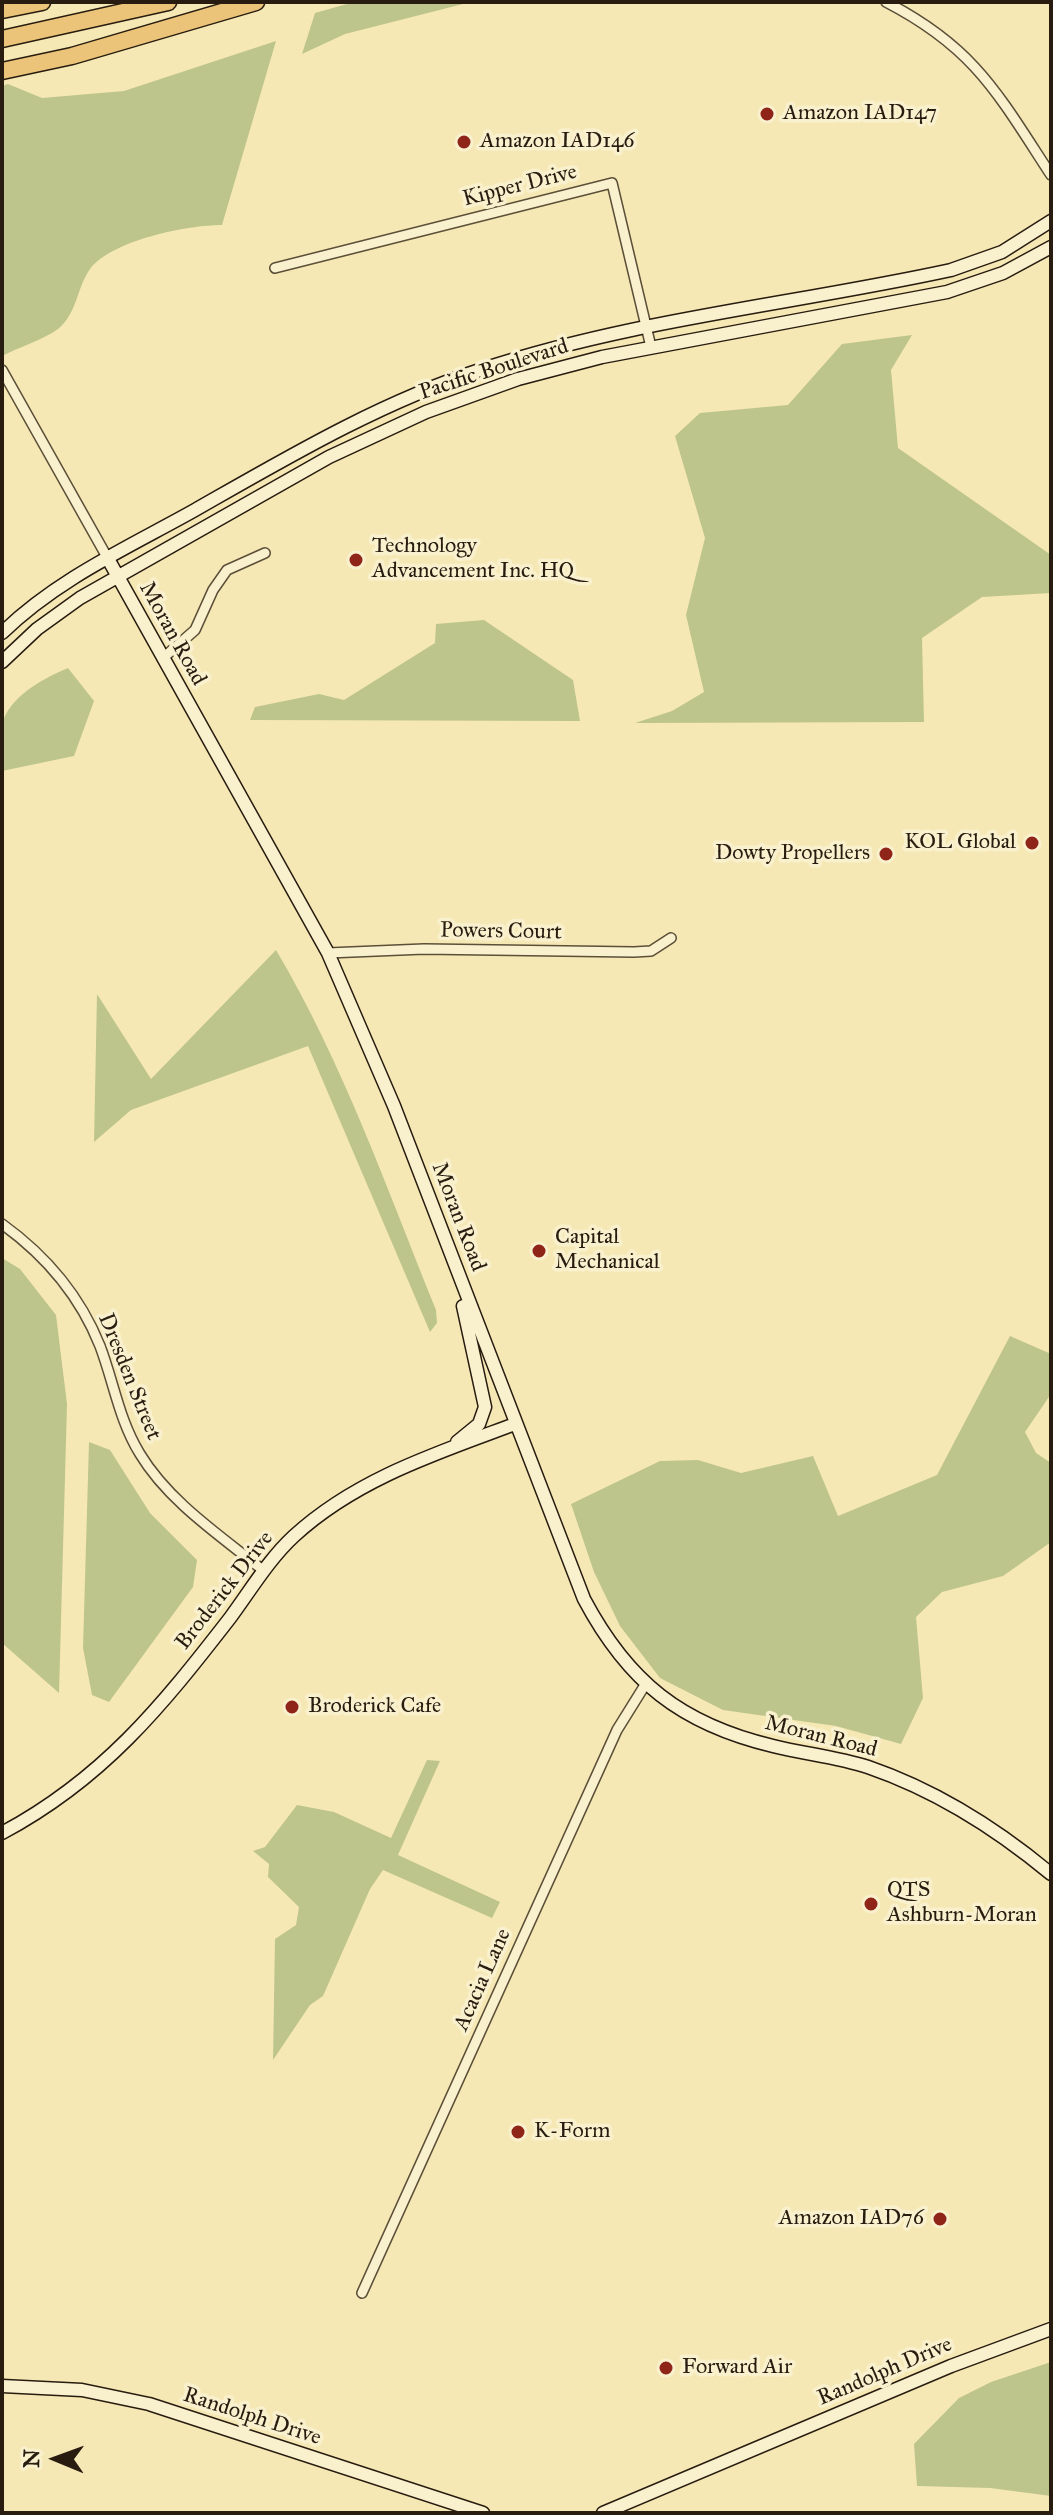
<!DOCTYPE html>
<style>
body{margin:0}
#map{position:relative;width:1053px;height:2515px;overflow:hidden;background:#f6e8b4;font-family:"IM FELL Great Primer",serif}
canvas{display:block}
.frame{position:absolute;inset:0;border:4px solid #271c0f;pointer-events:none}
.north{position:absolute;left:16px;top:2419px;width:80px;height:80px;-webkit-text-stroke:6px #f9f0ce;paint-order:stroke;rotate:271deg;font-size:22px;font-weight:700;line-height:32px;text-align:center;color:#271c0f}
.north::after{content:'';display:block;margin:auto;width:28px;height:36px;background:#271c0f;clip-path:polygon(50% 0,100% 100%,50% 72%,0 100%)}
</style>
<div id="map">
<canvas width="1053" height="2515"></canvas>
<div class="frame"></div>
<div class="north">N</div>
</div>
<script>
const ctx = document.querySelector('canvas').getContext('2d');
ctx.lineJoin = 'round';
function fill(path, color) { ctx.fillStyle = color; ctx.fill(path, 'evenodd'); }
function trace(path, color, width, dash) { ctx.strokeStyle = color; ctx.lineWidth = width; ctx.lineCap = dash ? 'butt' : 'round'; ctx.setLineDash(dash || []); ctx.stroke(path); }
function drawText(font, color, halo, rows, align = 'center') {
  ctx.font = font + ' "IM FELL Great Primer",serif'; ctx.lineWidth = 7; ctx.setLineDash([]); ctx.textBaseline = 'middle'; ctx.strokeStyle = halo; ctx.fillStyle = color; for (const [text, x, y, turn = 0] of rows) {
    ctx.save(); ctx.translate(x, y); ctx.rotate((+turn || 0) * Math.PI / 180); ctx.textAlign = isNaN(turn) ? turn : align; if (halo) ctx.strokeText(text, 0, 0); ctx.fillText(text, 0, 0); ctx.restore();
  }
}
const green = new Path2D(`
 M354,2h117l-126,32 -43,20 13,-41z
 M276,41l-54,184c-34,0 -110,15 -132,44 -13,18 -13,45 -32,60 -15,11 -39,18 -56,27v-270l6,-2 34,14 82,-7z
 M912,335l-21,35 7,78 153,107v38l-69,4 -60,41 2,84 -289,1 37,-12 32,-19 -18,-77 19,-77 -30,-102 25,-23 88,-8 54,-61z
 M484,620l89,60 7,41 -330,-1 5,-13 64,-13 25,6 91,-57 1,-19z
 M68,668l26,33 -20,55 -72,15c0,-14 -2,-32 0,-46 6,-28 42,-47 66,-57z
 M276,950c67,113 111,239 160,360l1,13 -7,9 -122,-286 -177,64 -37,32 3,-148 54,85z
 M2,1258l18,11 36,46 11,89 -8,289 -57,-50z
 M1010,1336l41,18v40l-26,38 11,21 15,10v79l-48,34 -61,16 -26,25 7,81 -22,46 -65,-18 -113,-16 -63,-32 -40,-52 -26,-54 -23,-68 89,-43 38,-1 43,13 72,-17 25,60 99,-41z
 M89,1442l21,8 40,63 47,47 -4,27 -84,115 -17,-7 -9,-47z
 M427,1760l13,1 -42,94 102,47 -8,16 -109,-48 -13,19 -47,107 -13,9 -37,55 2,-121 21,-14 3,-18 -31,-30 1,-13 -16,-13 12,-4 32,-42 37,7 57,26z
 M1051,2362v134l-61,-8 -73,-2 -3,-42 45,-46 32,-16z`);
const street = new Path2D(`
 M886,2c89,46 112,92 165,173
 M275,268l337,-85 39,164
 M2,370l105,187
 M163,658l32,-28 18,-40 14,-20 38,-17
 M328,953l96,-4 210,3 17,-1 20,-13
 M2,1224c43,31 78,72 98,122 14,37 19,74 40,108 29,48 81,82 124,117
 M362,2293l255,-563 28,-45`);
const secondary = new Path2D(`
 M107,557l221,396 66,153 190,493c44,83 97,125 189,147 32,8 64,11 95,21 67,23 129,62 183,107
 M2,633c55,-54 127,-86 193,-123 93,-53 186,-108 288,-141 152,-50 312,-65 468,-99l51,-18 49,-31
 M2,662l35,-33 43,-31 249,-141 97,-45 92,-33 84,-22 345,-65 56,-19 48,-26
 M457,1442l22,-18 6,-17 -22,-101
 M2,1833c101,-54 159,-126 228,-215 20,-27 39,-59 64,-82 62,-57 143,-83 221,-112
 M2,2386l80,4 67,14 334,109
 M603,2513l348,-147 100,-37`);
const highway = new Path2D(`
 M2,10l40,-8
 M2,39l166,-37
 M2,71l70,-15 184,-54`);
const markers = [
 [767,114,8,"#8f2418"],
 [464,142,8,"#8f2418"],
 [356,560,8,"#8f2418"],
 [1032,843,8,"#8f2418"],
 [886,854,8,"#8f2418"],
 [539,1251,8,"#8f2418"],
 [292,1707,8,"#8f2418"],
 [871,1904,8,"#8f2418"],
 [518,2132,8,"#8f2418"],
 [940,2219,8,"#8f2418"],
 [666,2368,8,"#8f2418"]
];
const poiNames = [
 ["Amazon IAD147",783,114],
 ["Amazon IAD146",480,142],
 ["Technology",372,547],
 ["Advancement Inc. HQ",372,572],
 ["KOL Global",1016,843,"right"],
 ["Dowty Propellers",870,854,"right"],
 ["Capital",555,1238],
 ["Mechanical",555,1263],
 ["Broderick Cafe",308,1707],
 ["QTS",887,1891],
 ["Ashburn-Moran",887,1916],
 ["K-Form",534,2132],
 ["Amazon IAD76",924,2219,"right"],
 ["Forward Air",682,2368]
];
const streetNames = [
 ["Kipper Drive",520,186,-14],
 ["Pacific Boulevard",494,370,-18],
 ["Moran Road",172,634,61],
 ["Powers Court",501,932,1],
 ["Moran Road",458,1217,69],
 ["Dresden Street",129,1377,68],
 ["Broderick Drive",225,1591,-52],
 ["Moran Road",821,1737,14],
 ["Acacia Lane",483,1980,-66],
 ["Randolph Drive",885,2372,-23],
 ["Randolph Drive",252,2417,18]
];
fill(green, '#bdc58c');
trace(street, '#5b4f38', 12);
trace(secondary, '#271c0f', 15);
trace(highway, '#271c0f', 19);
trace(street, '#f9f0ce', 9);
trace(secondary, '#f9f0ce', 12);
trace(highway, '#ebc47a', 16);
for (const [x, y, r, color] of markers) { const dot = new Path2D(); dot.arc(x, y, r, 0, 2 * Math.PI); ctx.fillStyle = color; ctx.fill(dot); trace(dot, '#f9f0ce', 3); }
drawText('22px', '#271c0f', '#f9f0ce', poiNames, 'left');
drawText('22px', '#271c0f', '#f9f0ce', streetNames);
</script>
